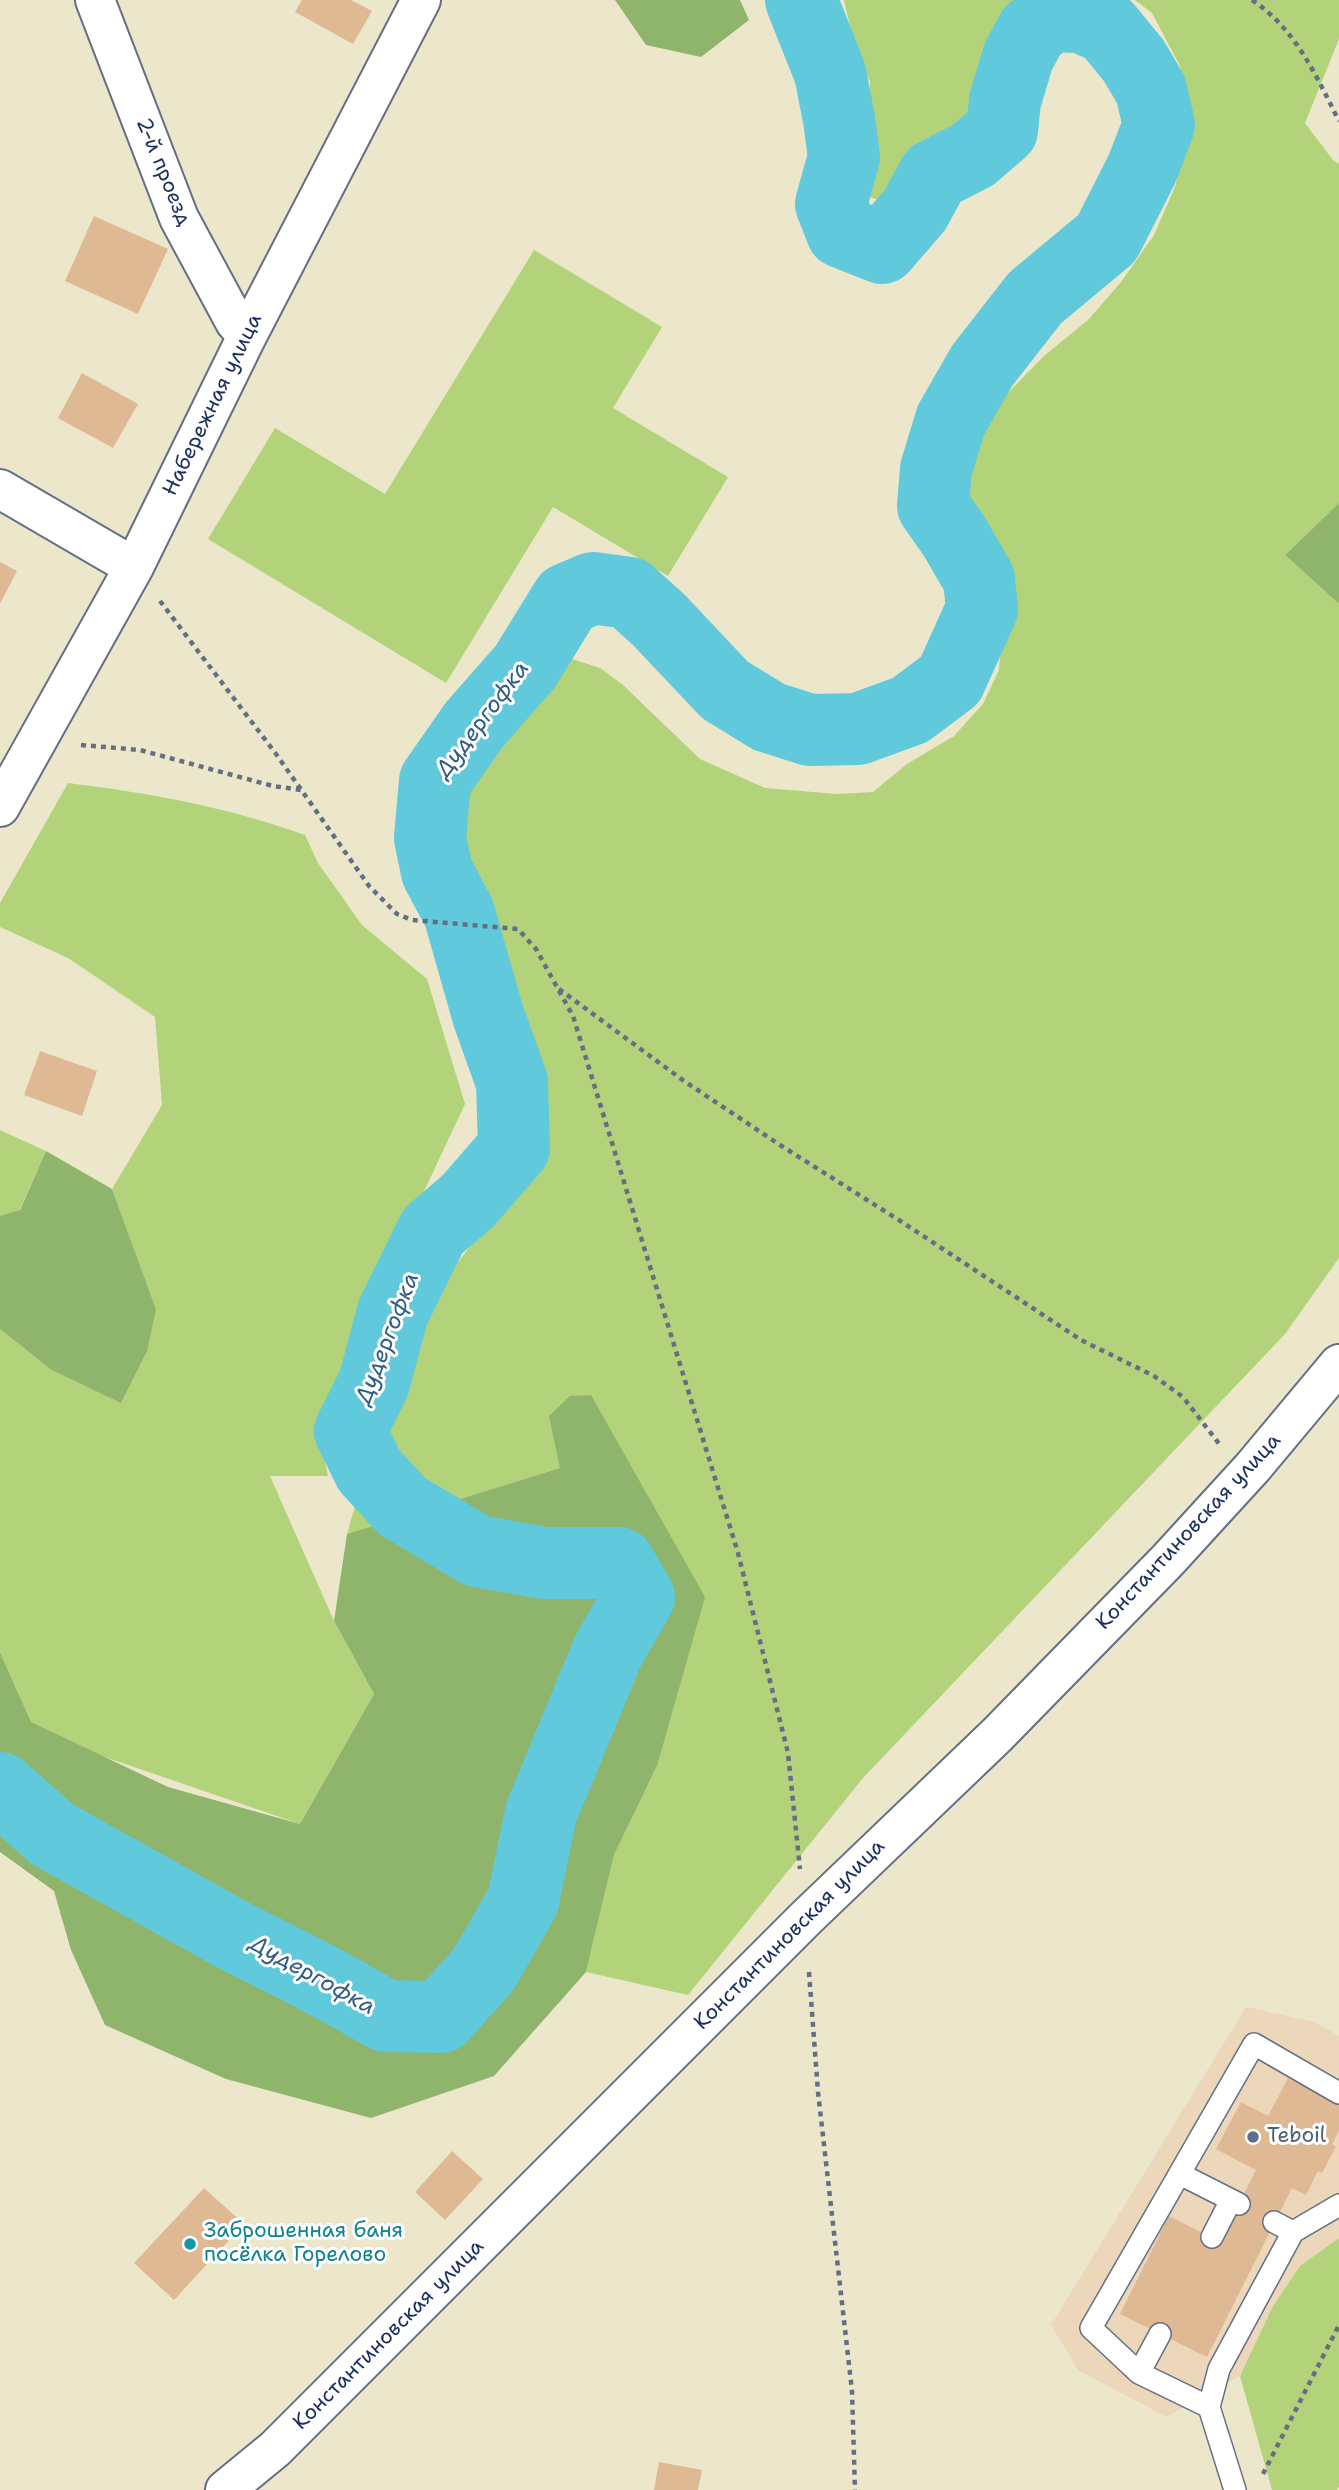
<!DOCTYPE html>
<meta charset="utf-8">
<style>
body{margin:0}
canvas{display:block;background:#ece7cb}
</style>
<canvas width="1339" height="2490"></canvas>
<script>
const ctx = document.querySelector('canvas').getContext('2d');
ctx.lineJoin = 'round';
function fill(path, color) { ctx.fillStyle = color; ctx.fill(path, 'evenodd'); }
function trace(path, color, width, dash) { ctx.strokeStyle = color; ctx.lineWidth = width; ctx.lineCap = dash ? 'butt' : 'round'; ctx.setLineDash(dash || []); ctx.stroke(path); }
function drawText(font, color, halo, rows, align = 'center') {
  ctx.font = font + ' "Shantell Sans",sans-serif'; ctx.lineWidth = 6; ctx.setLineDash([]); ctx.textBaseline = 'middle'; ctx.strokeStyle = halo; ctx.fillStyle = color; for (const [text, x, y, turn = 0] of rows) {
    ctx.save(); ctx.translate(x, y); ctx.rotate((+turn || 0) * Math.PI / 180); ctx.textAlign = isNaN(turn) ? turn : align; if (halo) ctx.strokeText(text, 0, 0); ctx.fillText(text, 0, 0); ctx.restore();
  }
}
const built = new Path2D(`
 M1246,2007l69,15 24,14v202l-39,28 -27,40 -33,70 -74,41 -88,-47 -27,-45z`);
const green = new Path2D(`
 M844,0h179l-17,18 -27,86 -12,24 -26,16 -35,51 -22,7 -14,-5 -4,-62 4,-53 -16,-37z
 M1135,0h204v39l-34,84 28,37 6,4v339l-54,52 54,49v654l-54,76 -422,444 -175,217 -102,-23 28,-117 43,-89 -97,-298 -213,66 28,-98 32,-62 24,-90 26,-21 33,-41 33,-35 12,-23 4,-31 -14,-73 -23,-64 -20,-84 -33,-75 3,-33 25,-40 47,-45 33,-40 12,-21 31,10 23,17 77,74 65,29 72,6 36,-2 34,-28 47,-28 29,-32 16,-34 5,-91 -38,-67 -7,-27 15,-58 70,-71 44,-36 33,-38 33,-47 21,-48 6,-27 8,-53 -9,-41 -28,-53z
 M534,250l128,77 -49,81 115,69 -60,99 -115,-69 -107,176 -238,-144 67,-111 110,66z
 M68,783c81,10 160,24 237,52l13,28 44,62 65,54 38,125 -54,115 -15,41 -38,72 -18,56 -23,37 11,51h-58l64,145 40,73 -74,130 -300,-103v-392l50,40 106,-60 -44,-120 50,-84 -7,-88 -87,-59 -68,-31v-24z
 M0,1130l46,21 -27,60 -19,5z
 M1339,2238v248l-2,4h-65l-32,-114 33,-70 27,-40z`);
const forest = new Path2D(`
 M615,0h125l9,20 -48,37 -55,-12z
 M1339,503v101l-54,-49z
 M46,1151l66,38 44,120 -9,42 -26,52 -71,-34 -50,-40v-113l20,-6z
 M591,1395l114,202 -48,169 -43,89 -28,117 -92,104 -123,42 -145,-39 -121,-54 -34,-75 -17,-59 -54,-39v-199l31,69 137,65 132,37 74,-130 -40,-73 13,-87 213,-66 -11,-52 21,-20z`);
const river = new Path2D(`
 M0,1788l52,46 179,100 87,44 68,38 55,1 43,-48 39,-68 18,-88 67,-162 31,-54 -20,-34h-75l-67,-12 -75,-45 -33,-36 -19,-39 24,-48 19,-71 40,-81 35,-30 46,-53 -2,-66 -24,-67 -29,-102 -22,-41 -7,-34 5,-57 39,-56 51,-58 42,-68 26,-11 36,5 30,27 66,70 44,27 41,13 48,-1 52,-19 40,-30 32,-71 -3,-30 -25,-43 -21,-30 3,-37 15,-49 31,-54 53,-68 72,-60 35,-69 17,-44 -8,-35 -17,-29 -27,-33 -27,-11 -28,-1 -20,15 -14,26 -13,44 -3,29 -29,25 -39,20 -19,35 -33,38 -40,-16 -11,-28 13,-47 -5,-38 -9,-46 -29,-73`);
const building = new Path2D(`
 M302,0h49l21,11 -19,33 -58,-32z
 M94,216l74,33 -30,65 -73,-33z
 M82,373l56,31 -25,44 -55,-30z
 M0,562l17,9 -17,33z
 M40,1051l57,20 -15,45 -58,-21z
 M1288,2078l51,27v26l-7,13 4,3 -14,26 -4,-2 -12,24 -14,-7 -85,169 -87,-43 49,-98 51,26 36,-72 -40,-21 25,-47 27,14z
 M452,2151l31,28 -38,41 -30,-28z
 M204,2188l40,36 -70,76 -40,-37z
 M659,2462l43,8 -4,20h-44z`);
const path = new Path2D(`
 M1252,0c44,29 64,76 87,121
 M160,601l116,153 93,132 28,28 15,6 106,9 18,20 37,67 165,537 50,200 12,116
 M81,745l59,5 133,36 28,4
 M559,989l125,92 96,64 122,77 179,118 73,36 29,21 37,48
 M809,1972l9,120 34,299 3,99
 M1263,2474l76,-149`);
const lane = new Path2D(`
 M1180,2174l59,30
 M1274,2222l19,10
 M1212,2237l19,-37
 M1139,2373l21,-39
 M1209,2407l-70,-34 -48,-45 163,-284 85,49
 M1235,2490l-26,-83 10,-38 74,-137 46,-27`);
const street = new Path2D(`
 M95,0l84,218 56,104 12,14
 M0,489l134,78
 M0,807l134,-240 113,-231 174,-336
 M225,2490l50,-41 531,-531 191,-183 171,-175 85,-93 86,-103`);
const markers = [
 [1253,2137,7,"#5c6f8a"],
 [190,2244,7,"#0f9aa8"]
];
const streetNames = [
 ["2-й проезд",163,172,68],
 ["Набережная улица",213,405,-64],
 ["Константиновская улица",1189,1532,-47],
 ["Константиновская улица",790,1935,-45],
 ["Константиновская улица",389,2335,-45]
];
const serviceNames = [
 ["Teboil",1267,2137]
];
const cultureNames = [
 ["Заброшенная баня",204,2232],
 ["посёлка Горелово",204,2256]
];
const waterNames = [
 ["Дудергофка",483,720,-53],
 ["Дудергофка",388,1339,-69],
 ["Дудергофка",312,1976,29]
];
fill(built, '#ecd7ba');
fill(green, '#b3d37b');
fill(forest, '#8eb56b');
trace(river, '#60c9db', 72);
fill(building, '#dfb994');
trace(lane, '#646f84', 24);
trace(street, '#646f84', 42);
trace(path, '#646f84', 4.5, [5, 5]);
trace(lane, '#fff', 21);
trace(street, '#fff', 38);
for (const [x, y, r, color] of markers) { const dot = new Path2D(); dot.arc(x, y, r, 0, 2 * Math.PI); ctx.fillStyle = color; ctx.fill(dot); trace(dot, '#fff', 2.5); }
drawText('21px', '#1b2f5e', '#fff', streetNames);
drawText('21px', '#4e5e75', '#fff', serviceNames, 'left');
drawText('21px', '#0d838f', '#fff', cultureNames, 'left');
drawText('italic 23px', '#305d84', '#fff', waterNames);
</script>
